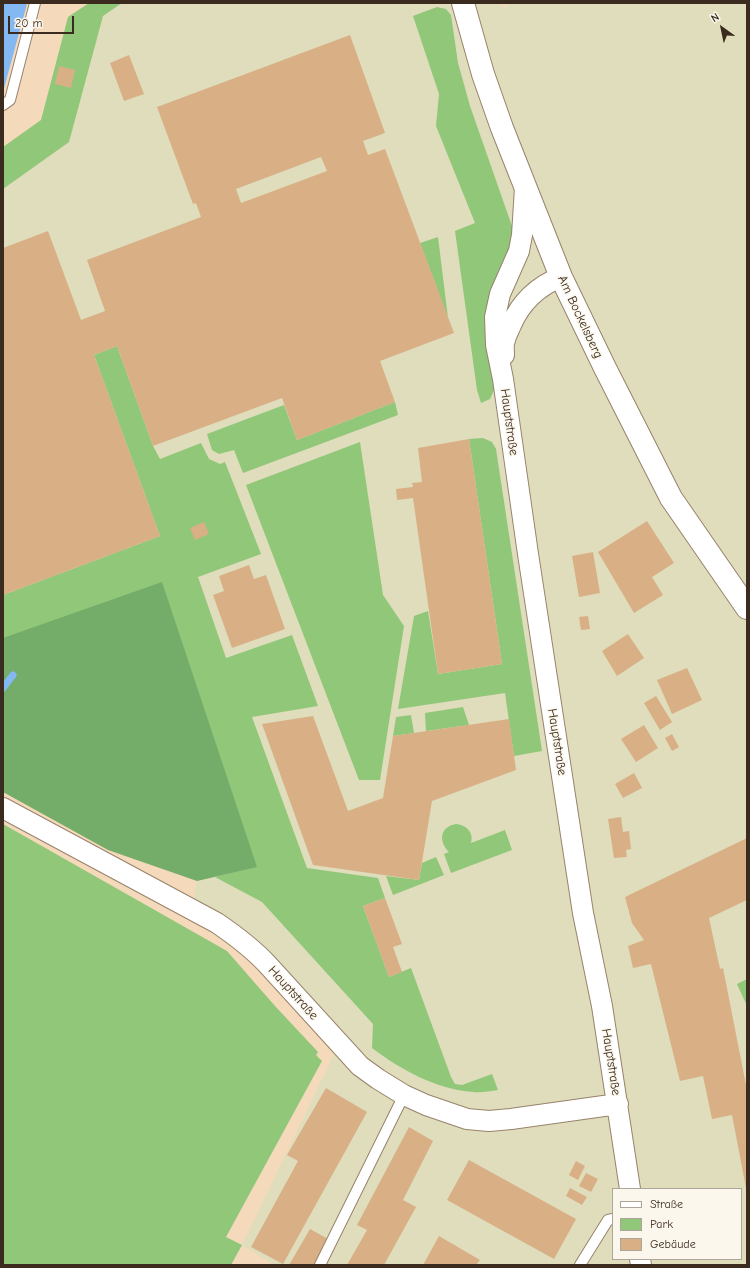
<!DOCTYPE html>
<meta charset="utf-8">
<style>
body{margin:0}
#map{position:relative;width:750px;height:1268px;overflow:hidden;background:#f4d9bb;font-family:"Comic Neue",sans-serif}
canvas{display:block}
.frame{position:absolute;inset:0;border:4px solid #3b2a1e;pointer-events:none}
.legend{position:absolute;left:612px;top:1188px;width:130px;height:72px;box-sizing:border-box;background:#fbf7ec;border:1px solid #aea59a;margin:0;padding:5px 7px;list-style:none;font-size:12px;color:#3b2a1e}
.legend li{display:flex;align-items:center;gap:8px;height:20px}
.legend b{width:20px;border:1px solid #aea59a}
.north{position:absolute;left:702px;top:8px;width:40px;height:40px;-webkit-text-stroke:3px #fbf7ec;paint-order:stroke;rotate:327deg;font-size:11px;font-weight:700;line-height:16px;text-align:center;color:#3b2a1e}
.north::after{content:'';display:block;margin:auto;width:14px;height:18px;background:#3b2a1e;clip-path:polygon(50% 0,100% 100%,50% 72%,0 100%)}
.scale{position:absolute;left:8px;top:16px;width:66px;height:18px;box-sizing:border-box;border:2px solid #3b2a1e;border-top:0;padding-left:5px;font-size:12px;line-height:14px;white-space:nowrap;color:#3b2a1e;-webkit-text-stroke:3px #fbf7ec;paint-order:stroke}
</style>
<div id="map">
<canvas width="750" height="1268"></canvas>
<div class="frame"></div>
<ul class="legend">
<li><b style="height:5px;background:#fff"></b>Straße</li>
<li><b style="height:11px;background:#91c779"></b>Park</li>
<li><b style="height:11px;background:#d9b086"></b>Gebäude</li>
</ul>
<div class="north">N</div>
<div class="scale">20 m</div>
</div>
<script>
const ctx = document.querySelector('canvas').getContext('2d');
ctx.lineJoin = 'round';
function fill(path, color) { ctx.fillStyle = color; ctx.fill(path, 'evenodd'); }
function trace(path, color, width, dash) { ctx.strokeStyle = color; ctx.lineWidth = width; ctx.lineCap = dash ? 'butt' : 'round'; ctx.setLineDash(dash || []); ctx.stroke(path); }
function drawText(font, color, halo, rows, align = 'center') {
  ctx.font = font + ' "Comic Neue",sans-serif'; ctx.lineWidth = 3; ctx.setLineDash([]); ctx.textBaseline = 'middle'; ctx.strokeStyle = halo; ctx.fillStyle = color; for (const [text, x, y, turn = 0] of rows) {
    ctx.save(); ctx.translate(x, y); ctx.rotate((+turn || 0) * Math.PI / 180); ctx.textAlign = isNaN(turn) ? turn : align; if (halo) ctx.strokeText(text, 0, 0); ctx.fillText(text, 0, 0); ctx.restore();
  }
}
const built = new Path2D(`
 M89,3h410l6,5 4,-5h238v1262h-473l-32,-20 97,-201 -47,-53 -101,-81 6,-29 60,-15 -95,-284 -159,56v-491l38,-27 27,-103zM613,1189h128v70h-128z`);
const green = new Path2D(`
 M89,3h33l-19,13 -34,126 -66,47v-42l38,-27 27,-103z
 M437,7l9,2 5,6 7,48 12,43 43,123 -18,159 -5,11 -9,4 -4,-13 -22,-159 20,-8 -39,-97 3,-32 -26,-78z
 M438,237l10,81 -28,-75z
 M117,346l36,100 7,13 41,-16 8,16 11,5 5,-2 36,92 -63,23 28,81 66,-23 26,71 -66,11 55,151 71,10 7,20 -22,8 26,71 22,-9 40,109 4,7 7,1 30,-11 6,16c-8,1 -17,3 -25,2 -37,-3 -72,-22 -101,-44l1,-24 -111,-122 -47,-25 42,-11 -254,-228v-43l157,-59 -66,-181z
 M395,402l3,13 -155,58 -9,-23 -15,4 -7,-4 -5,-16 77,-29 13,35z
 M483,438l9,4 4,7 46,302 -28,5 -9,-63 -107,16 16,-93 14,-5 10,63 64,-10 -33,-225z
 M360,442l23,153 21,31 -24,154h-21l-113,-295z
 M463,707l6,18 -43,6 -1,-18z
 M411,715l3,18 -21,3 3,-19z
 M3,824l224,127 48,55 43,46 -2,3 6,6 -96,176 16,8 -11,20h-228z
 M456,824c11,1 18,9 15,19l34,-13 7,20 -61,23 -7,-19 5,-2c-11,-11 -9,-25 7,-28z
 M436,857l8,18 -51,20 -7,-19 33,4 3,-17z
 M747,979v27l-10,-22z`);
const forest = new Path2D(`
 M162,582l95,285 -60,14 -89,-31 -105,-58v-154z`);
const water = new Path2D(`
 M3,3l24,1 -24,88z`);
const stream = new Path2D(`
 M3,688l10,-13`);
const building = new Path2D(`
 M350,35l35,98 -22,8 5,14 17,-6 69,184 -74,28 15,41 -98,38 -15,-42 -129,48 -36,-100 -23,9 66,181 -157,59v-347l45,-17 33,89 24,-9 -18,-51 114,-43 -5,-14 -3,1 -36,-97zM321,157l6,14 -86,32 -5,-14z
 M129,55l15,39 -20,7 -14,-38z
 M59,66l16,4 -4,18 -16,-4z
 M469,439l33,225 -64,10 -25,-176 -16,2 -1,-11 17,-2 -1,-4 10,-1 -4,-34z
 M647,521l27,42 -22,14 11,18 -29,18 -36,-61z
 M204,522l5,12 -14,6 -5,-12z
 M593,552l7,41 -21,4 -7,-41z
 M249,565l5,14 12,-4 19,54 -53,19 -19,-53 11,-4 -5,-15z
 M588,616l2,13 -9,1 -2,-13z
 M628,634l16,24 -27,18 -15,-25z
 M687,668l15,32 -30,14 -15,-34z
 M656,696l16,26 -12,8 -16,-27z
 M313,716l35,95 35,-13 10,-62 116,-17 7,51 -84,31 -13,79 -106,-15 -51,-141z
 M644,725l14,23 -22,14 -15,-23z
 M672,734l7,13 -7,4 -7,-13z
 M634,773l8,15 -19,10 -8,-14z
 M621,817l2,15 6,-1 2,18 -5,1 1,7 -13,1 -6,-39z
 M747,838v62l-38,18 11,51 3,-1 24,122 -1,98 -14,-73 -20,4 -9,-43 -23,5 -29,-117 -18,4 -5,-22 16,-6 -12,-17 -7,-26z
 M385,898l17,46 -9,3 9,25 -13,5 -26,-71z
 M326,1088l41,24 -84,152 -32,-17 47,-86 -11,-6z
 M409,1127l24,14 -30,59 13,7 -32,58h-37l20,-35 -10,-5z
 M469,1160l107,59 -22,40 -107,-59z
 M576,1161l9,5 -7,14 -9,-5z
 M586,1173l12,6 -7,13 -12,-6z
 M570,1188l17,9 -5,8 -16,-9z
 M310,1229l18,10 -14,26h-25z
 M439,1236l41,24 -4,5h-53z`);
const lane = new Path2D(`
 M3,105l7,-5 25,-97
 M320,1265l84,-170
 M580,1265l28,-45 5,-1`);
const street = new Path2D(`
 M525,188l-3,47 -3,16 -19,43 -5,23 1,28 7,34 25,175 55,359 19,93 28,183
 M504,355c0,-5 -1,-11 1,-15 1,-5 4,-10 6,-15 10,-23 27,-39 50,-48
 M3,808l214,115c19,13 35,25 50,41l93,102 18,13 26,16 22,10 41,14 22,2 22,-2 107,-15
 M640,1259l1,6`);
const secondary = new Path2D(`
 M463,3l20,71 19,54 59,149 44,91 66,130 76,110`);
const streetNames = [
 ["Am Bockelsberg",580,317,65],
 ["Hauptstraße",509,422,82],
 ["Hauptstraße",557,742,81],
 ["Hauptstraße",293,993,48],
 ["Hauptstraße",611,1062,81]
];
fill(built, '#dfddbb');
fill(green, '#91c779');
fill(forest, '#74ac69');
fill(water, '#83b8f2');
trace(stream, '#83b8f2', 7);
fill(building, '#d9b086');
trace(lane, '#98826c', 12);
trace(street, '#98826c', 22);
trace(secondary, '#98826c', 24);
trace(lane, '#fff', 10);
trace(street, '#fff', 20);
trace(secondary, '#fff', 22);
drawText('13px', '#3b2a1e', '#fbf7ec', streetNames);
</script>
